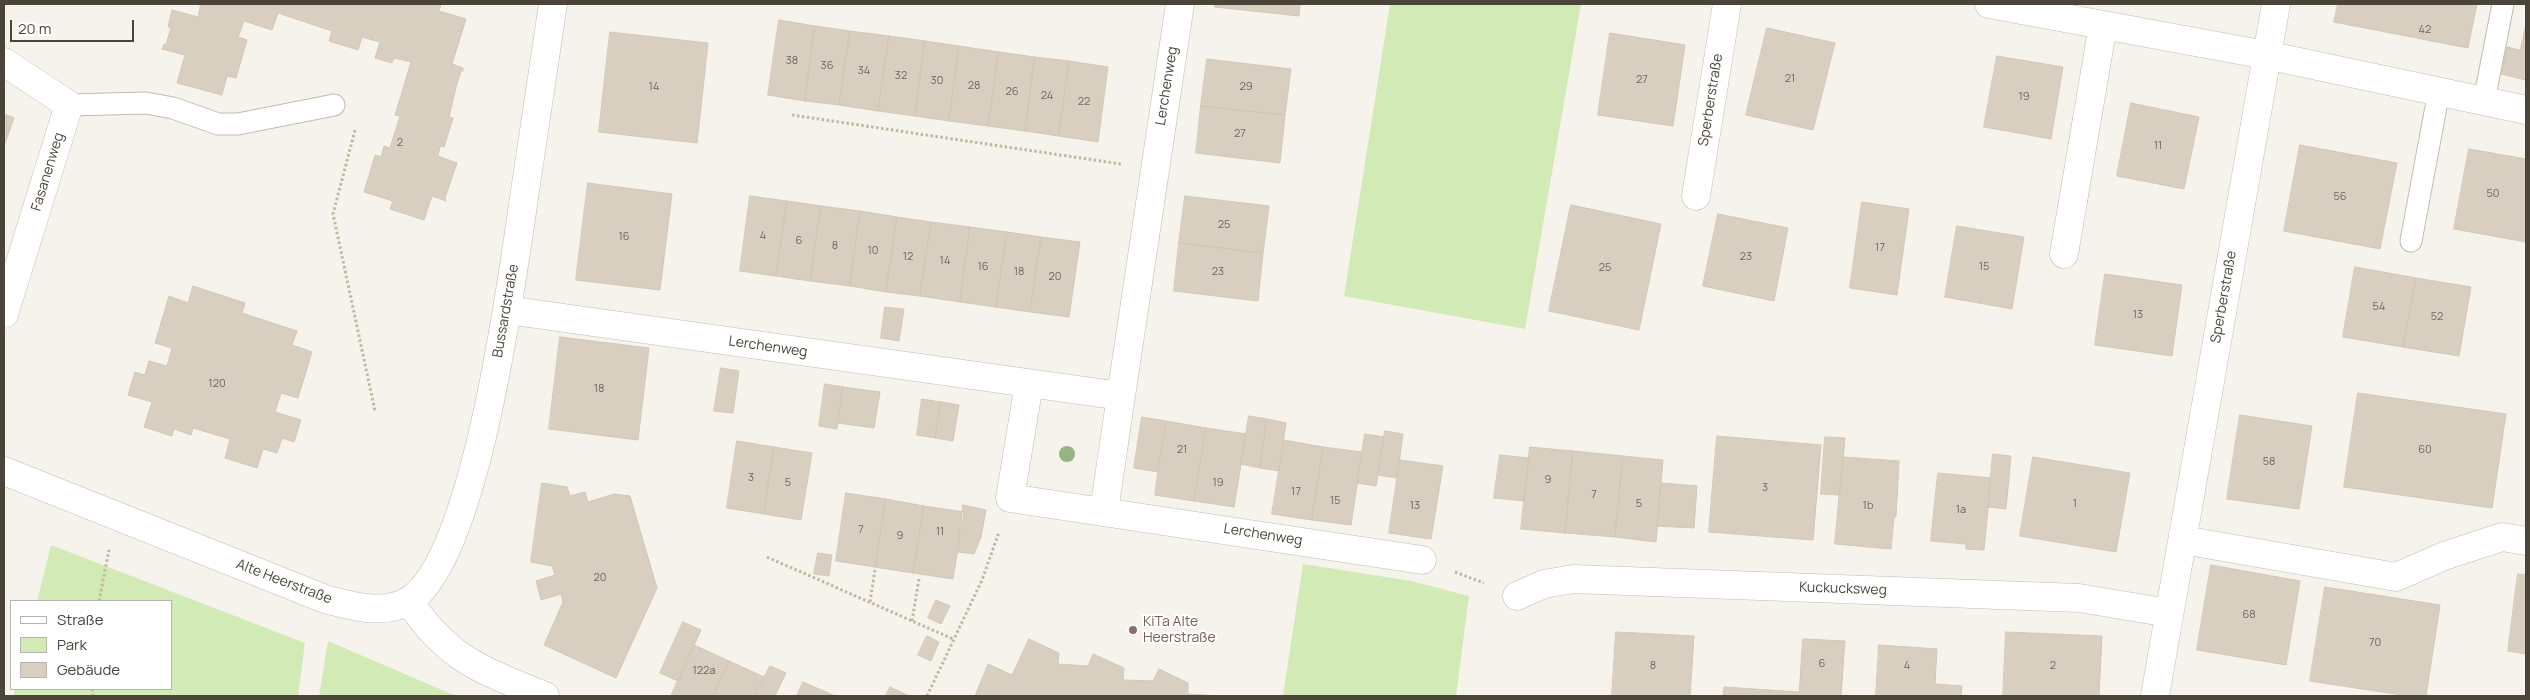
<!DOCTYPE html>
<meta charset="utf-8">
<style>
body{margin:0}
#map{position:relative;width:2530px;height:700px;overflow:hidden;background:#f6f3ec;font-family:Manrope,sans-serif}
canvas{display:block}
.frame{position:absolute;inset:0;border:5px solid #4b4439;pointer-events:none}
.legend{position:absolute;left:10px;top:600px;width:162px;height:90px;box-sizing:border-box;background:#fff;border:1px solid #b7b4b0;margin:0;padding:6px 9px;list-style:none;font-size:15px;color:#4b4439}
.legend li{display:flex;align-items:center;gap:10px;height:25px}
.legend b{width:25px;border:1px solid #b7b4b0}
.scale{position:absolute;left:10px;top:20px;width:124px;height:22px;box-sizing:border-box;border:2px solid #4b4439;border-top:0;padding-left:6px;font-size:15px;line-height:18px;white-space:nowrap;color:#4b4439;-webkit-text-stroke:4px #fff;paint-order:stroke}
</style>
<div id="map">
<canvas width="2530" height="700"></canvas>
<div class="frame"></div>
<ul class="legend">
<li><b style="height:6px;background:#fff"></b>Straße</li>
<li><b style="height:14px;background:#d2eab5"></b>Park</li>
<li><b style="height:14px;background:#d8cfc1"></b>Gebäude</li>
</ul>
<div class="scale">20 m</div>
</div>
<script>
const ctx = document.querySelector('canvas').getContext('2d');
ctx.lineJoin = 'round';
function fill(path, color) { ctx.fillStyle = color; ctx.fill(path, 'evenodd'); }
function trace(path, color, width, dash) { ctx.strokeStyle = color; ctx.lineWidth = width; ctx.lineCap = dash ? 'butt' : 'round'; ctx.setLineDash(dash || []); ctx.stroke(path); }
function drawText(font, color, halo, rows, align = 'center') {
  ctx.font = font + ' Manrope,sans-serif'; ctx.lineWidth = 4; ctx.setLineDash([]); ctx.textBaseline = 'middle'; ctx.strokeStyle = halo; ctx.fillStyle = color; for (const [text, x, y, turn = 0] of rows) {
    ctx.save(); ctx.translate(x, y); ctx.rotate((+turn || 0) * Math.PI / 180); ctx.textAlign = isNaN(turn) ? turn : align; if (halo) ctx.strokeText(text, 0, 0); ctx.fillText(text, 0, 0); ctx.restore();
  }
}
const green = new Path2D(`
 M1390,4h191l-56,325 -181,-33z
 M51,545l254,98 -7,53h-285l2,-7h156v-88h-134z
 M1303,564l108,17 58,15 -13,100h-173z
 M328,641l128,55h-137z`);
const building = new Path2D(`
 M201,4h240l-2,7 27,8 -14,45 11,4v3h-2l-5,16 -7,30 4,1 -9,29 -4,-1 -2,10 19,7 -12,35 1,3 -14,-5 -8,24 -34,-11 3,-8 -29,-9 11,-37 6,2 3,-11 6,2 10,-32 -5,-1 16,-53 -17,-4 -2,5 -17,-5 5,-16 -18,-5 -4,13 -29,-9 3,-10 -54,-18 -6,17 -28,-9 -6,16 9,3 -11,38 -9,-2 -5,19 -45,-12 8,-28 -23,-6 2,-5 2,1 5,-18h-3l4,-17 26,7z
 M1215,4h85l-1,12 -84,-9z
 M2338,4h139l-9,44 -134,-26z
 M779,20l36,6 -10,75 -37,-6z
 M2526,24v56l-25,-6 6,-27 13,3z
 M815,26l35,5 -11,74 -34,-4z
 M1767,28l68,15 -22,87 -67,-15z
 M850,31l39,5 -11,75 -39,-6z
 M610,32l98,11 -11,100 -98,-11z
 M1610,33l75,12 -12,81 -75,-11z
 M889,36l36,5 -10,75 -37,-5z
 M925,41l34,5 -10,75 -34,-5z
 M959,46l40,6 -11,74 -39,-5z
 M999,52l36,5 -10,74 -37,-5z
 M1997,56l66,11 -12,72 -67,-12z
 M1035,57l34,4 -10,75 -34,-5z
 M1207,59l84,10 -6,46 -84,-9z
 M1069,61l39,6 -10,75 -39,-6z
 M2131,103l68,14 -15,72 -67,-13z
 M1201,106l84,9 -5,48 -84,-10z
 M4,114l10,4 -10,28z
 M2300,145l97,18 -17,86 -96,-18z
 M2469,149l57,10v83l-72,-13z
 M588,183l84,11 -12,96 -84,-10z
 M750,196l37,5 -11,75 -36,-5z
 M1185,196l84,10 -6,47 -84,-10z
 M787,201l34,5 -11,75 -34,-5z
 M1862,202l47,7 -12,86 -47,-7z
 M1571,205l90,19 -22,106 -90,-19z
 M821,206l39,5 -10,75 -40,-5z
 M860,211l37,6 -11,75 -36,-6z
 M1718,214l70,14 -14,73 -71,-15z
 M897,217l34,5 -11,74 -34,-4z
 M931,222l39,5 -10,75 -40,-6z
 M1957,226l67,11 -12,72 -67,-12z
 M970,227l37,5 -11,75 -36,-5z
 M1007,232l34,5 -11,75 -34,-5z
 M1041,237l39,5 -11,75 -39,-5z
 M1179,243l84,10 -5,48 -84,-10z
 M2355,267l61,11 -13,69 -60,-10z
 M2105,274l77,11 -10,71 -77,-11z
 M2416,278l55,9 -12,69 -56,-9z
 M193,286l52,17 -3,10 55,18 -5,14 20,7 -14,46 -17,-5 -6,19 26,8 -7,22 -12,-4 -5,15 -14,-4 -6,19 -32,-10 5,-19 -37,-11 -2,7 -17,-6 -2,7 -28,-9 8,-25 -24,-7 7,-23 10,3 4,-14 18,5 5,-18 -17,-5 14,-47 19,7z
 M885,307l19,2 -5,32 -18,-3z
 M560,337l89,11 -11,92 -89,-11z
 M721,368l18,3 -6,42 -19,-2z
 M825,384l18,3 -6,42 -18,-3z
 M843,387l37,5 -6,36 -36,-5z
 M2358,393l148,21 -14,94 -148,-21z
 M922,399l19,3 -6,36 -18,-3z
 M941,402l18,3 -6,36 -18,-3z
 M2240,415l72,11 -13,83 -72,-10z
 M1249,416l18,3 -7,49 -19,-4z
 M1142,417l24,4 -8,51 -24,-4z
 M1267,419l19,4 -7,48 -19,-3z
 M1166,421l40,7 -12,73 -39,-6z
 M1206,428l40,6 -12,73 -40,-6z
 M1385,431l18,3 -6,44 -19,-3z
 M1365,434l19,3 -8,49 -19,-3z
 M1717,436l104,9 -8,95 -104,-8z
 M1825,437l20,1 -5,57 -19,-1z
 M1284,440l39,7 -11,73 -40,-6z
 M737,441l37,6 -10,67 -37,-6z
 M774,447l38,6 -11,67 -37,-6z
 M1323,447l39,5 -11,73 -39,-5z
 M1530,447l43,4 -8,82 -44,-4z
 M1573,451l50,5 -8,81 -50,-4z
 M1993,454l18,2 -5,53 -18,-2z
 M1500,455l29,3 -5,43 -30,-3z
 M1623,456l40,4 -7,82 -41,-5z
 M1843,457l56,4 -3,56h-2l-3,32 -56,-5z
 M2033,457l97,16 -14,79 -96,-16z
 M1400,460l43,6 -12,73 -42,-6z
 M1938,473l53,5 -7,72 -18,-1v-5l-35,-3z
 M542,483l25,4 3,9 15,-4 3,10 26,-8 16,2 27,92 -41,90 -72,-33 19,-43 -2,-8 -20,6 -5,-19 19,-6 -3,-9 -21,-4z
 M1661,483l36,3 -3,42 -37,-2z
 M846,493l40,6 -11,68 -39,-6z
 M886,499l38,7 -11,67 -38,-6z
 M963,505l23,5 -5,27 -7,17 -16,-2z
 M924,506l40,6 -11,67 -40,-6z
 M818,553l14,2 -3,21 -15,-2z
 M2211,565l89,16 -14,84 -89,-15z
 M2518,574l8,1v79l-18,-3z
 M2325,587l115,18 -14,91h-18l-98,-15z
 M936,600l14,6 -9,18 -13,-6z
 M683,622l18,8 -23,51 -18,-8z
 M1616,632l78,4 -4,60h-78z
 M2006,632l96,4 -3,60h-96z
 M927,636l12,6 -8,19 -13,-6z
 M1029,639l30,14 -1,11 30,2 5,-12 31,14 -1,12 30,1 6,-12 29,14v11l31,2h-244l13,-32 24,11z
 M1803,639l42,2 -4,55h-118l1,-9 75,5z
 M694,645l35,16 -16,35h-42z
 M1879,645l58,4 -2,35 27,2 -1,10h-85z
 M729,661l35,16 -9,19h-42z
 M770,666l16,7 -11,23h-20z
 M803,682l32,14h-38z
 M890,687l17,8 -1,1h-20z`);
const path = new Path2D(`
 M792,115l329,49
 M355,130l-22,84 42,197
 M767,557l186,82
 M1455,572l29,11
 M99,601l10,-51
 M870,602l5,-32
 M912,621l7,-42
 M92,689l1,7
 M927,696l55,-116 17,-48`);
const service = new Path2D(`
 M2484,101l19,-97
 M69,105l77,-2 27,5 45,16h20l96,-19
 M2411,241l28,-150`);
const minor = new Path2D(`
 M1989,4l277,51 260,55
 M4,62l65,43 -65,209
 M1696,196l31,-192
 M2064,254l39,-229
 M507,310l614,86 59,-392
 M1029,384l-19,114 412,62
 M4,471l321,128c26,7 60,17 85,1 67,-43 103,-328 115,-409 10,-63 19,-125 28,-187
 M1104,511l17,-115
 M2183,540l213,37 48,-21 58,-19 24,4
 M1517,596l27,-12 29,-5 506,19 90,15
 M409,601c39,59 73,69 136,95
 M2155,696l121,-692`);
const trees = [
 [1067,454]
];
const markers = [
 [1133,630,5,"#8d6e63"]
];
const numberNames = [
 ["42",2425,30],
 ["38",792,61],
 ["36",827,66],
 ["34",864,71],
 ["32",901,76],
 ["21",1790,79],
 ["27",1642,80],
 ["30",937,81],
 ["28",974,86],
 ["14",654,87],
 ["29",1246,87],
 ["26",1012,92],
 ["24",1047,96],
 ["19",2024,97],
 ["22",1084,102],
 ["27",1240,134],
 ["2",400,143],
 ["11",2158,146],
 ["50",2493,194],
 ["56",2340,197],
 ["25",1224,225],
 ["4",763,236],
 ["16",624,237],
 ["6",799,241],
 ["8",835,246],
 ["17",1880,248],
 ["10",873,251],
 ["12",908,257],
 ["23",1746,257],
 ["14",945,261],
 ["16",983,267],
 ["15",1984,267],
 ["25",1605,268],
 ["18",1019,272],
 ["23",1218,272],
 ["20",1055,277],
 ["54",2379,307],
 ["13",2138,315],
 ["52",2437,317],
 ["120",217,384],
 ["18",599,389],
 ["21",1182,450],
 ["60",2425,450],
 ["58",2269,462],
 ["3",751,478],
 ["9",1548,480],
 ["5",788,483],
 ["19",1218,483],
 ["3",1765,488],
 ["17",1296,492],
 ["7",1594,495],
 ["15",1335,501],
 ["5",1639,504],
 ["1",2075,504],
 ["13",1415,506],
 ["1b",1868,506],
 ["1a",1961,510],
 ["7",861,530],
 ["11",940,532],
 ["9",900,536],
 ["20",600,578],
 ["68",2249,615],
 ["70",2375,643],
 ["6",1822,664],
 ["8",1653,666],
 ["4",1907,666],
 ["2",2053,666],
 ["122a",704,671]
];
const streetNames = [
 ["Lerchenweg",1167,86,-81],
 ["Sperberstraße",1711,100,-81],
 ["Fasanenweg",48,172,-73],
 ["Sperberstraße",2224,297,-80],
 ["Bussardstraße",506,311,-80],
 ["Lerchenweg",768,347,8],
 ["Lerchenweg",1263,535,9],
 ["Alte Heerstraße",284,582,21],
 ["Kuckucksweg",1843,589,2]
];
const educationNames = [
 ["KiTa Alte",1143,622],
 ["Heerstraße",1143,638]
];
fill(green, '#d2eab5');
fill(building, '#d8cfc1');
trace(building, '#d3c7b4', 1);
trace(service, '#c2bbae', 23);
trace(minor, '#c2bbae', 29);
trace(path, '#c4b79f', 3, [2.5, 2.5]);
trace(service, '#fff', 21);
trace(minor, '#fff', 28);
ctx.fillStyle = '#97b381';
for (const [x, y] of trees) { ctx.beginPath(); ctx.arc(x, y, 8, 0, 2 * Math.PI); ctx.fill(); }
for (const [x, y, r, color] of markers) { const dot = new Path2D(); dot.arc(x, y, r, 0, 2 * Math.PI); ctx.fillStyle = color; ctx.fill(dot); trace(dot, '#fff', 2); }
drawText('11px', '#6e675b', null, numberNames);
drawText('14px', '#4b4439', '#fff', streetNames);
drawText('14px', '#785e54', '#fff', educationNames, 'left');
</script>
